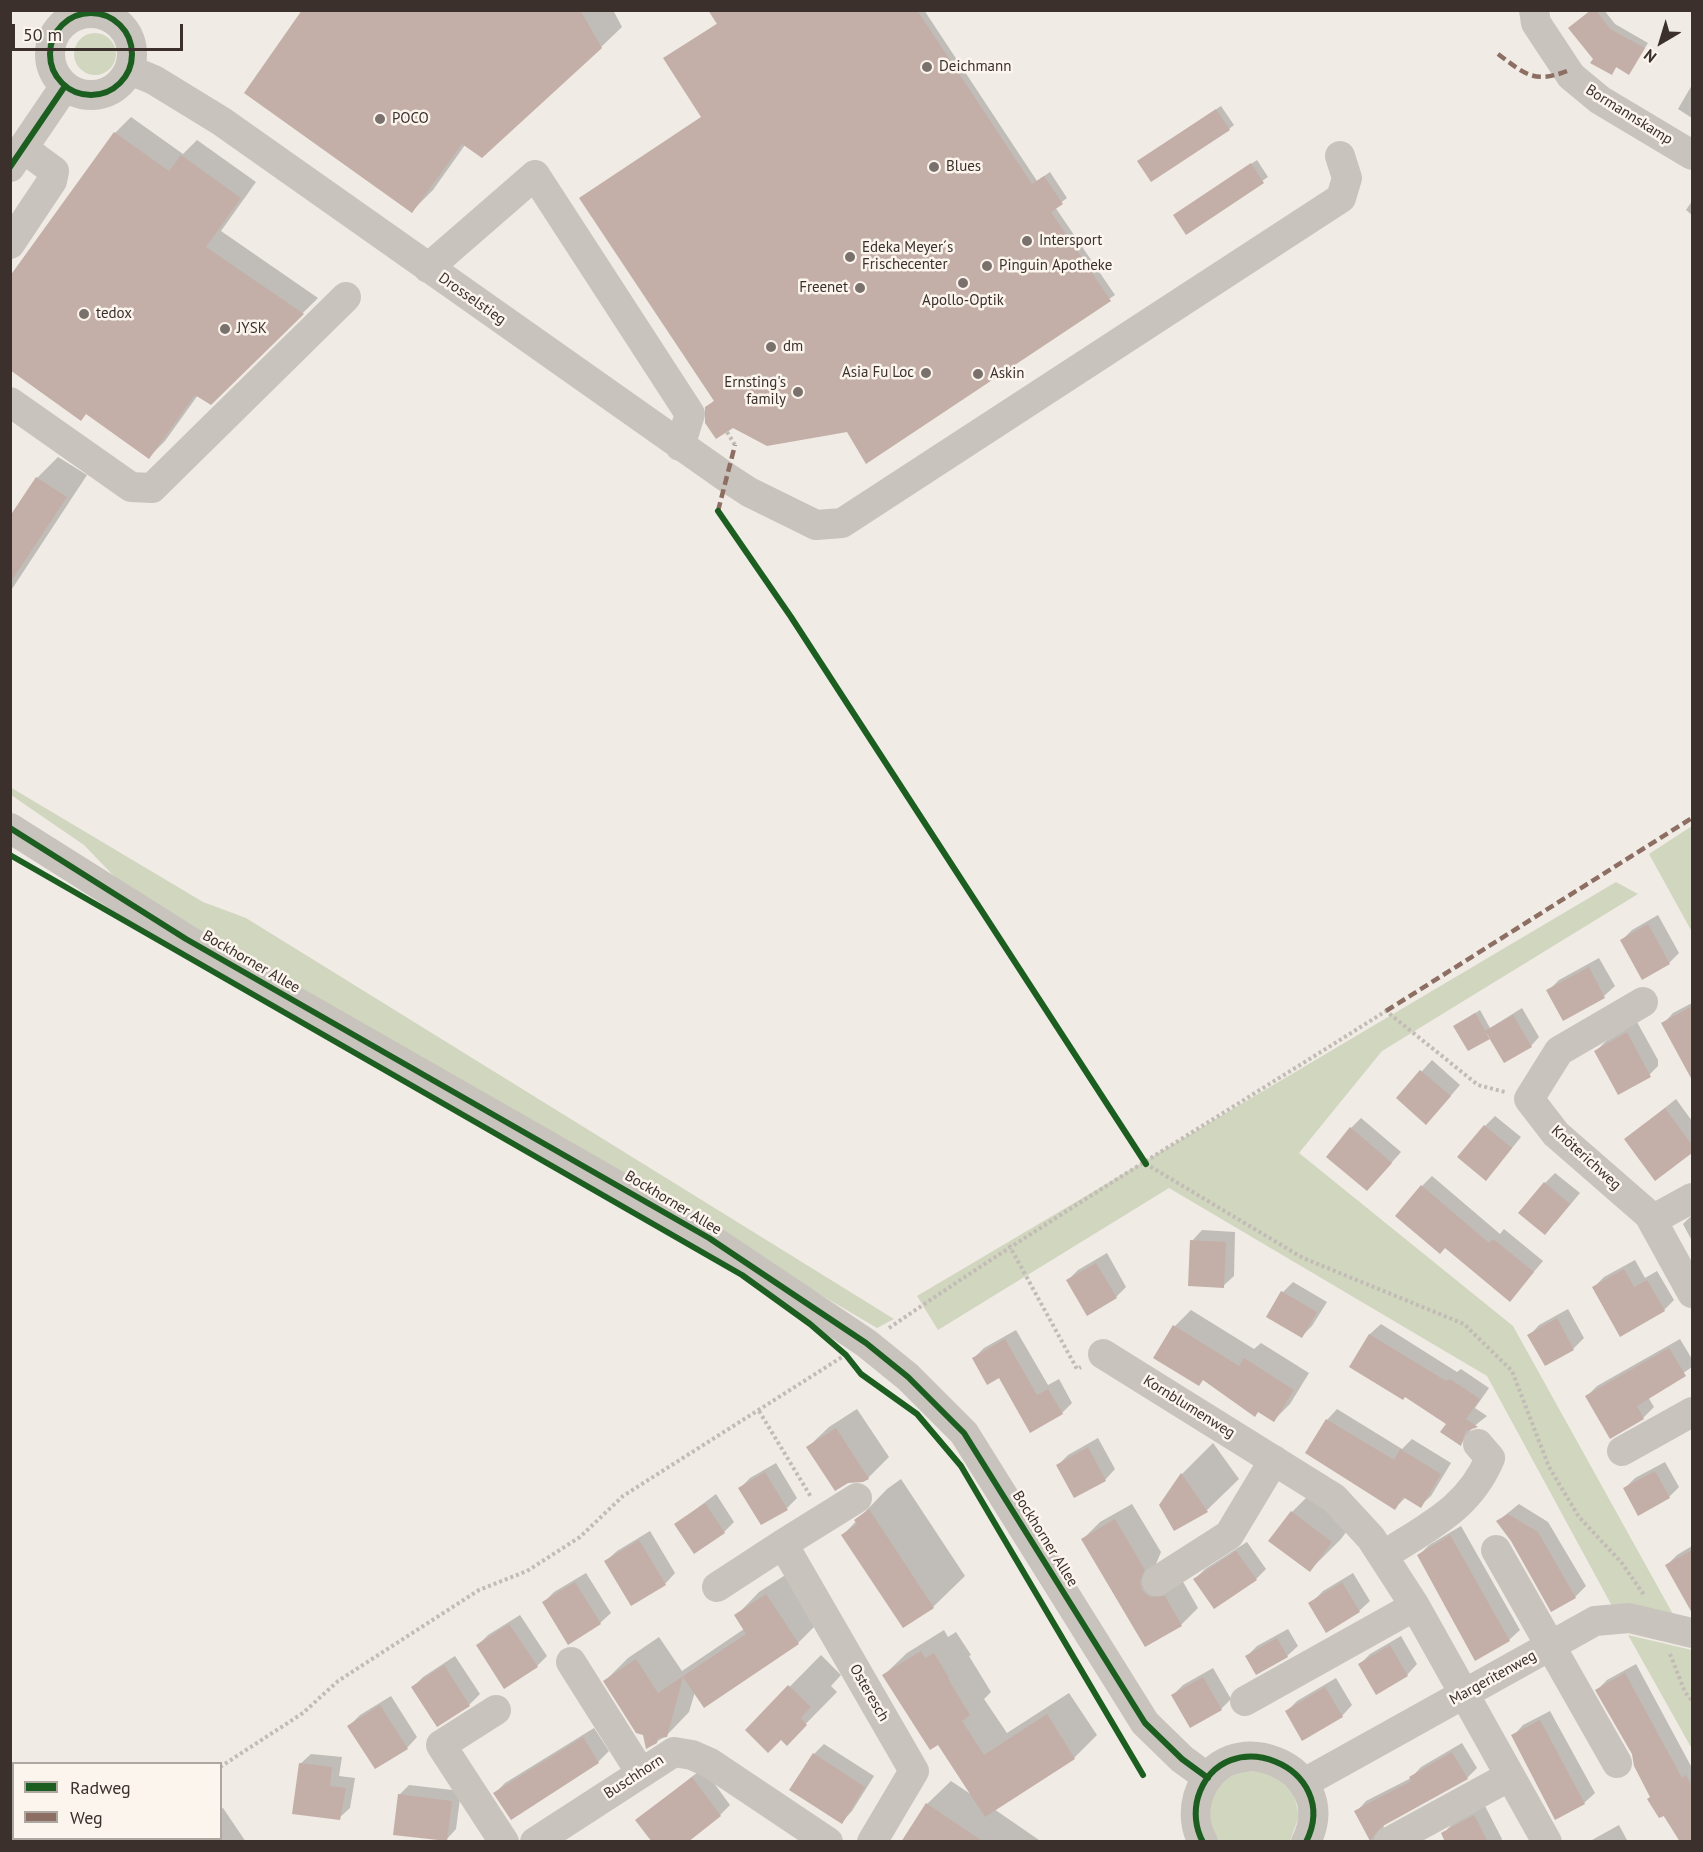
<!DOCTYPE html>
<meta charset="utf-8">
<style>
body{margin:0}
#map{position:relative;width:1703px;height:1852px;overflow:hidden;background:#f0ebe5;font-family:"PT Sans",sans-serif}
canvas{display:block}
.frame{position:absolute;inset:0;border:12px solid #3b302b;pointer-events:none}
.legend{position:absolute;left:12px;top:1762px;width:210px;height:78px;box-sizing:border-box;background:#fbf5ee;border:2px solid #aea6a0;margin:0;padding:8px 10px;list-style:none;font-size:18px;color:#3b302b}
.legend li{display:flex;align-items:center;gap:12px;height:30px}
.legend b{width:30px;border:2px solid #aea6a0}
.north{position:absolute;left:1631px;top:12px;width:60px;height:60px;-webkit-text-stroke:4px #fbf5ee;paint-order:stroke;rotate:218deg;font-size:16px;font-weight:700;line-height:24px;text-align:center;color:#3b302b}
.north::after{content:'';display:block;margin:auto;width:21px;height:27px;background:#3b302b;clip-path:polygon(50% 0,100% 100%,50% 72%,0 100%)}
.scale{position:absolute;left:12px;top:24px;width:171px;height:27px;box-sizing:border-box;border:3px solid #3b302b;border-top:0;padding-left:8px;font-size:18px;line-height:21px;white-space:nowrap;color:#3b302b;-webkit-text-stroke:4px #fbf5ee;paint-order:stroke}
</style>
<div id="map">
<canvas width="1703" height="1852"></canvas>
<div class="frame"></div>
<ul class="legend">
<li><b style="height:8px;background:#1b5e20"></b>Radweg</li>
<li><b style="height:8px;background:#8d6e63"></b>Weg</li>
</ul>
<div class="north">N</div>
<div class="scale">50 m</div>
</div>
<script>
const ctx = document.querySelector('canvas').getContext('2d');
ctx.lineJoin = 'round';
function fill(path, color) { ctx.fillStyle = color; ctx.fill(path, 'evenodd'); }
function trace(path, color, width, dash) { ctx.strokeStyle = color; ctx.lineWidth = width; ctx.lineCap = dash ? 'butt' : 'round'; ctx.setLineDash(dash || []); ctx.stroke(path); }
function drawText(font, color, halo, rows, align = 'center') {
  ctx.font = font + ' "PT Sans",sans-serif'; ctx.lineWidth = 5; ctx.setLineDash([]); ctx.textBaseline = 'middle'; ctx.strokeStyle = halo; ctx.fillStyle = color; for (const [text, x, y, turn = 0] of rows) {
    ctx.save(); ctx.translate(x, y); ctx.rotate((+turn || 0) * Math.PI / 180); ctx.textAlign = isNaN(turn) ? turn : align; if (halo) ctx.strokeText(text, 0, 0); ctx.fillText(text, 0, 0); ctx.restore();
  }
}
const green = new Path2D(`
 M74 54a21 21 0 1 1 42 0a21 21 0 1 1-42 0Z
 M10,787l193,115 43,16 648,401 -17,9 -361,-213 -381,-217 -51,-53 -73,-50z
 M1692,826v106l-43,-78z
 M1616,882l22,12 -256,157 -83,102 214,173 161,290 -62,-10 -125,-230 -318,-188 -231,142 -21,-34z
 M1628,1635l64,15v99z
 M1243,1771l30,2 21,21 5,22 -9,25 -71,1c-13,-18 -11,-43 3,-59 5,-5 14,-9 21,-12z`);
const shadow = new Path2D(`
 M304,10h309l9,17 -21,20 -136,98 -32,45 -21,21z
 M709,10h215l113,171 13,-9 17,26 -12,9 60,88 -248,167 -20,-31 -140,-24 8,-7 -134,-202 122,-82 -33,-62 48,-31z
 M1592,10h12l11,14 33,19 -19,30 -12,-7 -5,7z
 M1692,85v33l-14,-9z
 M1221,106l13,19 -5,4 -90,32z
 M131,117l52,37 14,-14 59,42 -35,49 97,67 -107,106 -13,-9 -33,46 -16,16 -139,-179 105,-145z
 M1257,160l11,17 -82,56 -11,-18z
 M1692,201v14l-6,-5z
 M58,457l29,18 -77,117v-78l3,1 24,-37z
 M1658,915l21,38 -10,10 -47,-23 10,-10z
 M1599,958l16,28 -11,10 -40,23 -16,-28 11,-11z
 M1692,1003v49l-10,6 -19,-34 10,-11z
 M1522,1008l17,29 -8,9 -76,-20 25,-16 10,18z
 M1637,1022l21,38v6l-11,11 -51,-26 10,-10z
 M1432,1060l28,25 -24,28 -38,-15z
 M1676,1099l16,22v31l-37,27 -29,-40z
 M1495,1116l26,21 -25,31 -11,-42z
 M1361,1118l40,34 -24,27 -26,-51z
 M1555,1173l25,20 -25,30 -10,-40z
 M1432,1176l68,58 4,-5 39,32 -33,39 -88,-114z
 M1692,1215v26l-9,-17z
 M1202,1230l33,2 -1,44 -11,10 -31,-45z
 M1107,1253l19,34 -10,10 -48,-17 10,-10z
 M1635,1260l10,18 12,-7 17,29 -10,10 -70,-23 10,-10z
 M1293,1282l34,20 -15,24 -10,10 -34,-20 15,-24z
 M1568,1309l16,29 -10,10 -29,16 -16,-28 10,-11z
 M1191,1310l63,39 7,-6 48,30 -19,31 -16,16 -15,-9 -4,4 -51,-37 -49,-21 20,-31z
 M1381,1324l76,48 4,-3 28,19 -14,20 12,8 -14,11 -12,17 -13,-21 -42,-27 -55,-30 19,-32z
 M1016,1330l32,55 11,-6 13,24 -10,10 -88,-55 10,-10z
 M1680,1339l12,20v8l-44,30 6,10 -11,11 -32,19 -24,-41 10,-10z
 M857,1409l32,48 -21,21 -60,-31 21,-20z
 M1337,1409l65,40 10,-10 39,24 -20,33 -11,10 -14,-9 -11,11 -88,-56 20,-32z
 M1098,1438l17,31 -10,11 -47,-15 10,-10z
 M1213,1443l26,36 -32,31 -32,19 -14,-24 21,-31z
 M1665,1462l14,25 -10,10 -45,-8 11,-11z
 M776,1463l21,35 -10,10 -47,-20 10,-10z
 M901,1479l64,97 -32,31 -90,-72 44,-46z
 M1323,1481l39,29 -21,29 -31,31 -18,-58z
 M716,1494l18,28 -10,10 -48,-8z
 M1132,1504l29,48 -5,12 2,9 24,7 16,28 -17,17 -98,-86 17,-17z
 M1519,1504l29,18 38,64 -11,11 -23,13 -40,-69 -14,-20z
 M1461,1526l59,104 -11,10 -90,-85 10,-10z
 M650,1531l25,42 -10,11 -59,-23 11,-10z
 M1247,1542l19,27 -10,10h-61l10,-10z
 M1692,1546v61l-1,1 -24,-43 10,-10z
 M790,1572l31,48 -23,23 -103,49 -6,20 -23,24 -10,6 -12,-8 -39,-53 23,-23 31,-21 23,34 62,-42 -8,-13 23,-24z
 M586,1573l25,40 -11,10 -56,-21 10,-10z
 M1353,1573l17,28 -11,10 -32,20 -14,-30 10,-10z
 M520,1615l27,41 -10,10 -59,-21 10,-10z
 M1288,1629l10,17 -11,10h-40l10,-10z
 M944,1630l4,7 8,-5 15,23 -2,1 22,36 -7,7 23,34 62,-40 28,42 -23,23 -80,51 45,31 -1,2h-135l24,-38 24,-23 21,14 -33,-52 -55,-68 23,-22z
 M1401,1636l16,28 -10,11 -47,-11 10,-10z
 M821,1655l20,20 -10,11 6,6 -50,51 -6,-5 -34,-8z
 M455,1656l25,38 -11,11 -31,20 -25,-38 10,-10z
 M1636,1664l56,104v74h-11l-30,-45 -18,-43 -36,-64 10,-10z
 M1213,1668l18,31 -10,10 -48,-14 10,-10z
 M1336,1678l16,27 -10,11 -55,-5 10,-10z
 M391,1696l26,41 -10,11 -58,-22 11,-11z
 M1550,1711l45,82 -11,10 -71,-67 10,-11z
 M594,1728l15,23 -11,11 -87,56 -16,-25 10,-10z
 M1462,1743l15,25 -10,10 -83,46 -1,10 -11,8 -16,-30 10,-11 45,-23 10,-11z
 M824,1744l50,32 -22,35 -10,11 -28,-68z
 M311,1754l31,3 -3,19 16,2 -5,30 -11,10 -39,-54z
 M703,1768l27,37 -10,10 -83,5z
 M409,1785l52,6 -5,38 -10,11 -47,-45z
 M1485,1806l17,33 -2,3h-53l-4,-8 10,-11z
 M223,1808l23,34h-57l-2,-4h33v-29z
 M1619,1825l9,17h-38l2,-2z`);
const building = new Path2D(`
 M302,10h278l22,38 -120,110 -20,-14 -50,69 -168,-120z
 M708,10h209l115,174 12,-8 19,28 -12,8 60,89 -245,163 -19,-32 -80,14 -34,-18 -17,11 -11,-16v-16l9,-6 -135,-203 122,-81 -38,-59 54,-34z
 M1591,10h5l14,19 35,19 -16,27 -13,-8 -4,8 -22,-12 3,-4 -25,-31z
 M1216,109l14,21 -79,52 -14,-21z
 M114,132l55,39 12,-16 60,43 -35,49 98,67 -93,91 -16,-10 -46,64 -63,-45 -5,7 -71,-51v-94z
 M1251,163l13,20 -78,52 -13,-20z
 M36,477l31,20 -57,86v-67z
 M1648,924l22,40 -28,16 -22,-40z
 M1589,967l16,31 -42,23 -17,-31z
 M1692,1006v74l-31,-57z
 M1475,1013l15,26 -22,12 -15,-25z
 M1513,1015l19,32 -28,16 -19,-32z
 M1627,1032l24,45 -33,18 -24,-44z
 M1420,1070l31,26 -25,29 -30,-27z
 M1665,1108l27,37v8l-37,28 -31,-42z
 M1484,1125l28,23 -26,33 -29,-24z
 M1350,1127l42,36 -25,28 -41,-34z
 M1544,1182l26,22 -25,31 -27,-22z
 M1421,1185l68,58 4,-4 41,33 -24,30 -65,-54 -5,6 -45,-38z
 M1190,1240l36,2 -2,46 -36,-2z
 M1096,1263l21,35 -30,18 -21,-36z
 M1624,1269l10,18 13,-7 18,31 -45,26 -28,-50z
 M1281,1291l36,21 -15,26 -36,-21z
 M1557,1318l17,32 -29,16 -18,-31z
 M1173,1325l66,41 5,-8 50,32 -20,32 -16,-10 -3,5 -52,-37 -4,6 -46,-28z
 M1369,1334l77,47 4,-2 30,20 -14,20 12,8 -12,4 -5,15 -21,-14 6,-8 -41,-27 -2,3 -54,-33z
 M1005,1339l32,56 11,-6 15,25 -33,19 -31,-55 -12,7 -15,-27z
 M1669,1348l17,28 -49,30 7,13 -34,20 -25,-43z
 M1326,1419l68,41 6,-11 41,25 -20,34 -18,-11 -8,13 -90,-57z
 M836,1428l33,51 -6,3 -15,1 -13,8 -29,-44z
 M1088,1447l18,34 -32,17 -18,-33z
 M1655,1471l15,27 -32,18 -15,-28z
 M765,1472l23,38 -27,15 -23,-37z
 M1181,1473l27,39 -34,19 -15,-26z
 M705,1503l20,30 -31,21 -20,-30z
 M869,1509l65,99 -31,20 -62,-93 16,-11 -3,-4z
 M1291,1511l41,31 -22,30 -42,-31z
 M1508,1514l30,18 38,66 -25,14 -40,-71 -15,-20z
 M1115,1519l30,51 -5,11 2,9 8,7 15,-1 17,30 -37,21 -64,-108z
 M1450,1535l60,106 -35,20 -58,-106z
 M639,1540l27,45 -35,21 -27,-45z
 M1692,1550v63l-27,-48z
 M1236,1551l21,29 -43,29 -21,-30z
 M575,1582l26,42 -33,21 -26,-43z
 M1342,1582l18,30 -34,21 -18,-30z
 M766,1594l33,50 -95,64 -21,-31 -16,60 -9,1 -1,5 -11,6 -3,-14 -7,-2 -33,-52 33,-22 22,34 88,-59 -12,-19z
 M509,1624l29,43 -34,22 -28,-44z
 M1277,1638l11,19 -32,18 -11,-19z
 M1390,1645l18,31 -32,19 -18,-31z
 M921,1651l4,7 9,-5 15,25 -1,1 22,36 -8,6 22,34 63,-41 28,45 -90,58 -47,-72 -8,5 -48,-75z
 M444,1665l26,41 -33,21 -26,-40z
 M1625,1673l57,105 4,-3 6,11v56h-12l-16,-26 -5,2 -12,-19 3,-2 -16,-31 -2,-12 -37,-64z
 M1203,1677l19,33 -32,18 -19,-33z
 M788,1685l23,22 -10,11 6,7 -20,21 -6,-6 -13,13 -23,-23z
 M1325,1687l18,30 -41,24 -17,-30z
 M380,1705l28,44 -33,20 -28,-43z
 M1540,1720l45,84 -30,16 -44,-85z
 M583,1737l16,26 -88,57 -18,-27z
 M1452,1752l16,27 -87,48 -11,14 -16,-30 57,-30 -2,-4z
 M813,1753l52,34 -23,37 -53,-34z
 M299,1763l33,4 -2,19 16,2 -6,32 -48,-6z
 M692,1777l29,39 -33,26h-36l-17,-22z
 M398,1794l54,7 -5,40 -54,-6z
 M926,1803l40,27 18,12h-83z
 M1474,1815l14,27h-43l-4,-9z`);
const path = new Path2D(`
 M727,432l8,13
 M718,511l73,106 355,547 157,94 161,66 48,47 37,96 30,50 42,45 23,33
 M1009,1245l68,124 4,-2
 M889,1328c162,-111 331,-212 497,-317l92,74 27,7
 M759,1411l52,86
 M1670,1654l15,38 7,9
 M1122,1739l21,36
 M220,1767l83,-54 35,-32 141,-91 48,-19 53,-34 43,-41 219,-139
 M103,1842l5,-4`);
const minor = new Path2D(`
 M1534,10l2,13 35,53 29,24 92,55
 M50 54a41 41 0 1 1 82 0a41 41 0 1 1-82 0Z
 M130,70l24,10 67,41 505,356 23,15 67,33 26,-2 499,-325 6,-20 -7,-22
 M10,167l55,-81
 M10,244l42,-63 2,-10 -30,-22
 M428,268l107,-93 155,239 -10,32
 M10,402l121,85 21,1 194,-191
 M10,828l176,111 523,299 157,105 42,34 56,56 181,290 37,36 26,19
 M1643,1002l-84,49 -30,48 27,35 93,81 43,78
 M1652,1220l40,-22
 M1103,1354l231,144 37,40 44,68 132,236
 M1622,1451l70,-39
 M783,1544l74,-46
 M1496,1550l121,213
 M1383,1556c44,-29 86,-47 107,-98l-12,-14
 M1157,1581l72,-46 45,-75
 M717,1587l66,-43 131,227 -42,71
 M571,1662l70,111
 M1245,1701l170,-95
 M496,1710l-55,35 63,97
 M1304,1783l291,-162 34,-3 63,15
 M535,1842l139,-90 18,3 18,8 118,79
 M1203,1842c-8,-14 -9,-31 -5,-45 25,-79 146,-30 108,45
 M1389,1842l121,-66`);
const quiet = new Path2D(`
 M1498,54c27,20 36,30 69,17
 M718,511l17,-66
 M1386,1011l306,-193`);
const cycleway = new Path2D(`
 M50 54a41 41 0 1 1 82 0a41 41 0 1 1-82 0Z
 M10,167l55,-81
 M718,511l73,106 355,547
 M10,828l176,111 523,299 157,105 42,34 56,56 181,290 37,36 26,19
 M10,855l732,420 68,49 36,31 15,19 56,40 44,52 182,309
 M1203,1842c-8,-14 -9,-31 -5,-45 25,-79 146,-30 108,45`);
const markers = [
 [927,67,6,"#7a716c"],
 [380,119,6,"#7a716c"],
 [934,167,6,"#7a716c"],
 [1027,241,6,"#7a716c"],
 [850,257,6,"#7a716c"],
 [987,266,6,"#7a716c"],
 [963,283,6,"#7a716c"],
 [860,288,6,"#7a716c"],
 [84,314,6,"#7a716c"],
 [225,329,6,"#7a716c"],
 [771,347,6,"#7a716c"],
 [926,373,6,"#7a716c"],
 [978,374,6,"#7a716c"],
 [798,392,6,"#7a716c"]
];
const poiNames = [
 ["Deichmann",939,67],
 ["POCO",392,119],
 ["Blues",946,167],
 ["Intersport",1039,241],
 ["Edeka Meyer´s",862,248],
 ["Frischecenter",862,265],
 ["Pinguin Apotheke",999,266],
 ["Freenet",848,288,"right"],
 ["Apollo-Optik",963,301,"center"],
 ["tedox",96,314],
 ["JYSK",237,329],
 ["dm",783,347],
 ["Asia Fu Loc",914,373,"right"],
 ["Askin",990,374],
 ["Ernsting's",786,383,"right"],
 ["family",786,400,"right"]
];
const streetNames = [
 ["Bormannskamp",1629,115,32],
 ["Drosselstieg",472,299,35],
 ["Bockhorner Allee",251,962,30],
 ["Knöterichweg",1586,1158,42],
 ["Bockhorner Allee",673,1203,31],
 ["Kornblumenweg",1189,1407,32],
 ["Bockhorner Allee",1045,1539,58],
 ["Margeritenweg",1493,1678,-29],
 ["Osteresch",869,1693,60],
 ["Buschhorn",634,1777,-33]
];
fill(green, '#d1d6bf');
fill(shadow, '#0003');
fill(building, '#c3afa7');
trace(path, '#c2bbb6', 4, [3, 3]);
trace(minor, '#c9c3be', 30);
trace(quiet, '#8d6e63', 4.5, [9, 4.5]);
trace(cycleway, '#1b5e20', 6);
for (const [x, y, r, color] of markers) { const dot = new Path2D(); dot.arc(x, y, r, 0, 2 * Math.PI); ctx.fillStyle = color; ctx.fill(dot); trace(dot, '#fbf5ee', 2); }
drawText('15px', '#3b302b', '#fbf5ee', poiNames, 'left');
drawText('15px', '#3b302b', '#fbf5ee', streetNames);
</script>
